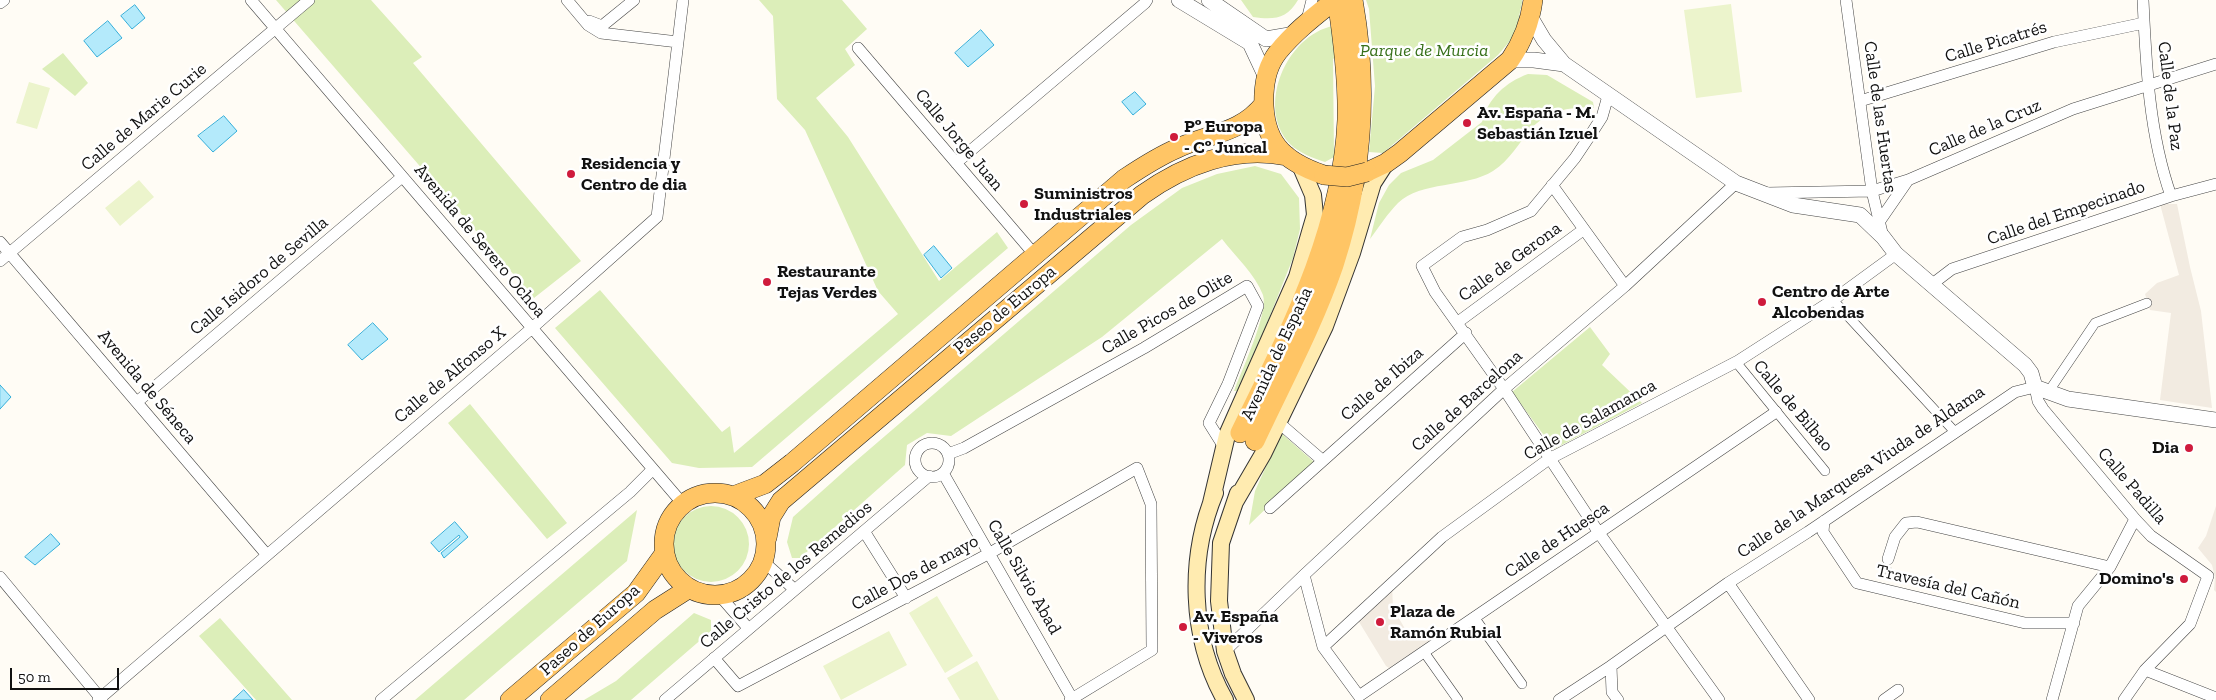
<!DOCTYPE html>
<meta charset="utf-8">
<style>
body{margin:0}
#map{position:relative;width:2216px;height:700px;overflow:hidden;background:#fffcf5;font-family:"Zilla Slab",serif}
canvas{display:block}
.scale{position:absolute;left:10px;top:668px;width:109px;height:22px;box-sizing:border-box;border:2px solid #111;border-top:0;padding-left:6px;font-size:15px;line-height:18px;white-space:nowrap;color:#111;-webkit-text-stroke:4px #fff;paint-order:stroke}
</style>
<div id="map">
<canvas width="2216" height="700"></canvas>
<div class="scale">50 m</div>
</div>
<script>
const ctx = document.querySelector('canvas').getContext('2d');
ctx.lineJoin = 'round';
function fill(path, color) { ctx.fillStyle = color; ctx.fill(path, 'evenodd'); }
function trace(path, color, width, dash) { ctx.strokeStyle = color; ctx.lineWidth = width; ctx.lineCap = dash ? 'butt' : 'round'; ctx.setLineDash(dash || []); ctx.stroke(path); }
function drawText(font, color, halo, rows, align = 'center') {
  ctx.font = font + ' "Zilla Slab",serif'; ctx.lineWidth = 5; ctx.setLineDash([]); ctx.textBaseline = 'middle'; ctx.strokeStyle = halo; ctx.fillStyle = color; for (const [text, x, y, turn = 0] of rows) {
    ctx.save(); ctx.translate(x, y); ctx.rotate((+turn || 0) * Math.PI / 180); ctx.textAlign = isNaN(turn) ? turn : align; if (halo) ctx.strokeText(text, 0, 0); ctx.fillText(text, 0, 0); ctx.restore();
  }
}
const green = new Path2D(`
 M276,0h95l51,57 -9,6 168,198 -47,37z
 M759,0h83l25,29 -22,20 10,16 -39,33 32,39 91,144 58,-49 11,16 -256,219 -53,1 -27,-5 -117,-135 45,-38 122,142 8,-6 4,27 164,-139 -20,-23 -73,-161 -28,-31 -4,-83z
 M1241,0h57c-11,19 -24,20 -45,17z
 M1366,0h156v3l-7,32 -17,20 -115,98 -14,-1 6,-66 -6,-77z
 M1333,26l4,30 -4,3 1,98 -9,5c-12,-4 -26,-9 -35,-18 -35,-37 -3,-109 43,-118z
 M63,53l25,30 -13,13 -33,-27z
 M1528,74l19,1 46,27 1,6c-23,-2 -47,3 -63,21 -13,15 -21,31 -38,42 -27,17 -72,10 -95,32 -10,10 -19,24 -28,36l9,-36 10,-18 12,-12 32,-13 49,-38c6,-24 24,-40 46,-48z
 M1255,166l26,8 18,24 1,31 -7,29 -53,133h-6c7,-19 35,-79 29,-96 -8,-21 -28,-39 -41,-56l-120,98 -151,99 -24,-3 -20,12 -2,20 -105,93h-8l-5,-16 6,-25 57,-51 281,-241 51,-37 35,-14z
 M1590,327l20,27 -8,11 40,38 -88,46 -42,-57z
 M470,404l97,119 -20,16 -99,-116z
 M1281,433l33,29 -65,63 6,-34z
 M673 544a38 38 0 1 1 76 0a38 38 0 1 1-76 0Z
 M637,510l-10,51 -163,139h-49z
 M694,613l17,7v11l-80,69h-47l32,-19z
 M220,618l72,82h-36l-57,-64z`);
const pitch = new Path2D(`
 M1731,4l11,88 -46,6 -12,-88z
 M29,82l21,6 -13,41 -21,-6z
 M139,180l15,17 -34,29 -15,-18z
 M937,596l36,60 -28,17 -36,-60z
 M889,631l18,34 -66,35 -18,-34z
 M977,661l22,39h-39l-13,-22z`);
const plaza = new Path2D(`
 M2160,204h17l13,63 11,44 11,97 -52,-8 11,-87 -21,-3 -5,-16 12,-11 22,-8z
 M2216,506v86l-2,-2 1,-13 -3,-12 -14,-17 8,-12z
 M1392,584l1,24 15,26 29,9 -42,29 -9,-6 -30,-49z`);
const water = new Path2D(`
 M135,5l10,13 -13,11 -11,-13z
 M108,21l14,17 -25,19 -13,-16z
 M981,30l13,15 -26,22 -13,-14z
 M1135,92l11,12 -13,11 -11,-13z
 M224,116l13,15 -24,21 -15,-16z
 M934,246l18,22 -11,10 -17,-23z
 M373,323l15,16 -26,21 -14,-15z
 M0,385l11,12 -11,12z
 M455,522l13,15 -24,21 -3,-5 19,-16 -1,-2 -20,17 -8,-9z
 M51,534l9,10 -25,21 -10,-8z
 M244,690l9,10h-20z`);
const minorTunnel = new Path2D(`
 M1884,577l4,-18`);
const pedestrian = new Path2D(`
 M1833,300l122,132
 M1736,362l89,109
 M2049,391l46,-68 52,-20
 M1474,617l48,67
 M1424,652l34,48`);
const minor = new Path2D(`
 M251,0l432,504
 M567,0l21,25 13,8 77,9
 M1846,0l26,191 11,46
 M2143,0c3,65 6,134 28,196
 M0,3l4,-3
 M1307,20l5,-20
 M589,21l13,5 32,-26
 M858,48l176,206
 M1608,96l-6,21 -9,14 -18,27 -44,53 -44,19 -25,7 -40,29 13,26 69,97 95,144 120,167
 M1860,101l194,-59 90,-19
 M956,163l189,-160 2,-3
 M1552,185l73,101
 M1767,193l105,-2 36,-11 165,-71 143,-45
 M1879,222l29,-42
 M0,242l267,313
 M0,261l309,-261
 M1931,285l21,-16 219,-73 45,-12
 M1458,322l125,-92
 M137,402l265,-225
 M1278,422l44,38
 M915 460a17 17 0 1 1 34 0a17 17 0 1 1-34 0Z
 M948,454l16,-6 180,-100 103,-62 11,20 -30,78 -19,39 15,24
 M943,473l130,227
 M1270,508l196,-175
 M1824,521l-1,11 34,51 168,40h49
 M864,531l42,67
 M1888,559l7,-22 11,-14 11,-1 193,45
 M764,562l30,27
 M1304,575l19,72 36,49 417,-284
 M0,577l102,123
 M1728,583l81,117
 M720,596l28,32
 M1323,647l119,-110 107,-78 189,-98 95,-61 63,-46
 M1225,651l79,-76 200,-186 121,-103 111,-103
 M714,658l24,28 252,-133 147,-85 14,36 1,146 -82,50
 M1611,666l1,26 6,8
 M2145,670l71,28
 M98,700l433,-371 126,-112 26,-217
 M381,700l249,-208 22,-22
 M665,700l264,-224
 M1559,700l52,-34 117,-83 80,-51 207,-140 20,-5 3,14 5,8 92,110 16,17 57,40 -18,48 -45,46 -21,30
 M1884,700l14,-10
 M2052,700l26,-94 32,-39 25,-48`);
const tertiary = new Path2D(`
 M1179,0l71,43 15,32
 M1209,0l57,39 29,-5
 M1531,18l13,22 20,24 172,119 57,22 67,10 23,22 13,17 129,111 6,8 4,14 33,12 148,21
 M1510,60h24l30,4`);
const secondary = new Path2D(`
 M1215,493c-27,65 -25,145 10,207
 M1238,493l-17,50 -2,58 6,50 8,23 13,26
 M1235,502l28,-48 62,-128 27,-73 21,-70 13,-20
 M1211,503l16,-68 70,-158 13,-45 5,-17 -2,-20 -12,-28`);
const primary = new Path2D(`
 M1367,172l19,-9 14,-10 110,-93c13,-19 20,-37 23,-60
 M1324,175c-42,-14 -62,-34 -60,-81 1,-16 4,-29 14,-42 16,-20 37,-36 57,-52
 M1240,433c48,-99 102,-200 107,-313 1,-40 -4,-80 -10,-120
 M1255,441c27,-58 58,-115 79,-176 28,-86 35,-176 19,-265
 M664 544a51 51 0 1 1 102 0a51 51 0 1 1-102 0Z
 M733,496l32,-12 27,-21 332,-284c18,-12 35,-23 54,-31 32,-15 62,-14 86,-44
 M767,538l4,-21 10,-16 361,-306c42,-30 93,-50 145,-39
 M510,700l126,-107 28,-39
 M550,700l105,-90 33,-21`);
const primaryBridge = new Path2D(`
 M1324,175l23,2 20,-5`);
const markers = [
 [1467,123,5,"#cf1b3c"],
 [1174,137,5,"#cf1b3c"],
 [571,174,5,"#cf1b3c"],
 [1024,204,5,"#cf1b3c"],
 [767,282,5,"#cf1b3c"],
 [1762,302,5,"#cf1b3c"],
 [2189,448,5,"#cf1b3c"],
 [2184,579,5,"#cf1b3c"],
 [1380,622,5,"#cf1b3c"],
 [1183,627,5,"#cf1b3c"]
];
const streetNames = [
 ["Calle Picatrés",1996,42,-17],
 ["Calle de la Paz",2170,96,83],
 ["Calle de Marie Curie",144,117,-40],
 ["Calle de las Huertas",1880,117,82],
 ["Calle de la Cruz",1985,128,-23],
 ["Calle Jorge Juan",959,140,50],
 ["Calle del Empecinado",2066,213,-19],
 ["Avenida de Severo Ochoa",480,241,50],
 ["Calle de Gerona",1510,262,-36],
 ["Calle Isidoro de Sevilla",259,276,-40],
 ["Paseo de Europa",1005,310,-40],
 ["Calle Picos de Olite",1167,313,-30],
 ["Avenida de España",1277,354,-65],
 ["Calle de Alfonso X",450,375,-40],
 ["Calle de Ibiza",1382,384,-41],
 ["Avenida de Séneca",147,387,50],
 ["Calle de Barcelona",1467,401,-42],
 ["Calle de Bilbao",1793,406,50],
 ["Calle de Salamanca",1590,420,-29],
 ["Calle de la Marquesa Viuda de Aldama",1861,472,-34],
 ["Calle Padilla",2132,486,49],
 ["Calle de Huesca",1557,540,-34],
 ["Calle Dos de mayo",915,573,-28],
 ["Calle Cristo de los Remedios",786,575,-40],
 ["Calle Silvio Abad",1024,577,60],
 ["Travesía del Cañón",1948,587,13],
 ["Paseo de Europa",590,630,-42]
];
const parkNames = [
 ["Parque de Murcia",1424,51]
];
const poiNames = [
 ["Av. España - M.",1477,113],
 ["Sebastián Izuel",1477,134],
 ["Pº Europa",1184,127],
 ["- Cº Juncal",1184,148],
 ["Residencia y",581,164],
 ["Centro de dia",581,185],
 ["Suministros",1034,194],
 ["Industriales",1034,215],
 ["Restaurante",777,272],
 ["Tejas Verdes",777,293],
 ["Centro de Arte",1772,292],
 ["Alcobendas",1772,313],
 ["Dia",2179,448,"right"],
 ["Domino's",2174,579,"right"],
 ["Plaza de",1390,612],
 ["Ramón Rubial",1390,633],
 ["Av. España",1193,617],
 ["- Viveros",1193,638]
];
fill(green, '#dceeb9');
fill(pitch, '#ecf4cc');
fill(plaza, '#f2ebe1');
fill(water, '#b4eafb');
trace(water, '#35aed9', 1);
trace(minorTunnel, '#dbd9d3', 11, [11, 5.5]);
trace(pedestrian, '#444', 10);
trace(minor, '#444', 12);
trace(tertiary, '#444', 16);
trace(secondary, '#333', 18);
trace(primary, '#222', 20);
trace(pedestrian, '#fff', 9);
trace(minor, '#fff', 11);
trace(tertiary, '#fff', 15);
trace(secondary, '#ffebb0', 16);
trace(primary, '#ffc565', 19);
trace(primaryBridge, '#222', 20, []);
trace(primaryBridge, '#ffc565', 19);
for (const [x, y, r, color] of markers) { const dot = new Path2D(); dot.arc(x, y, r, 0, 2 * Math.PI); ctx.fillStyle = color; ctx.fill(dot); trace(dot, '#fff', 2); }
drawText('18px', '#111', '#fff', streetNames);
drawText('italic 18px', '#37701a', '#fff', parkNames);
drawText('bold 18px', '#111', '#fff', poiNames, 'left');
</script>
